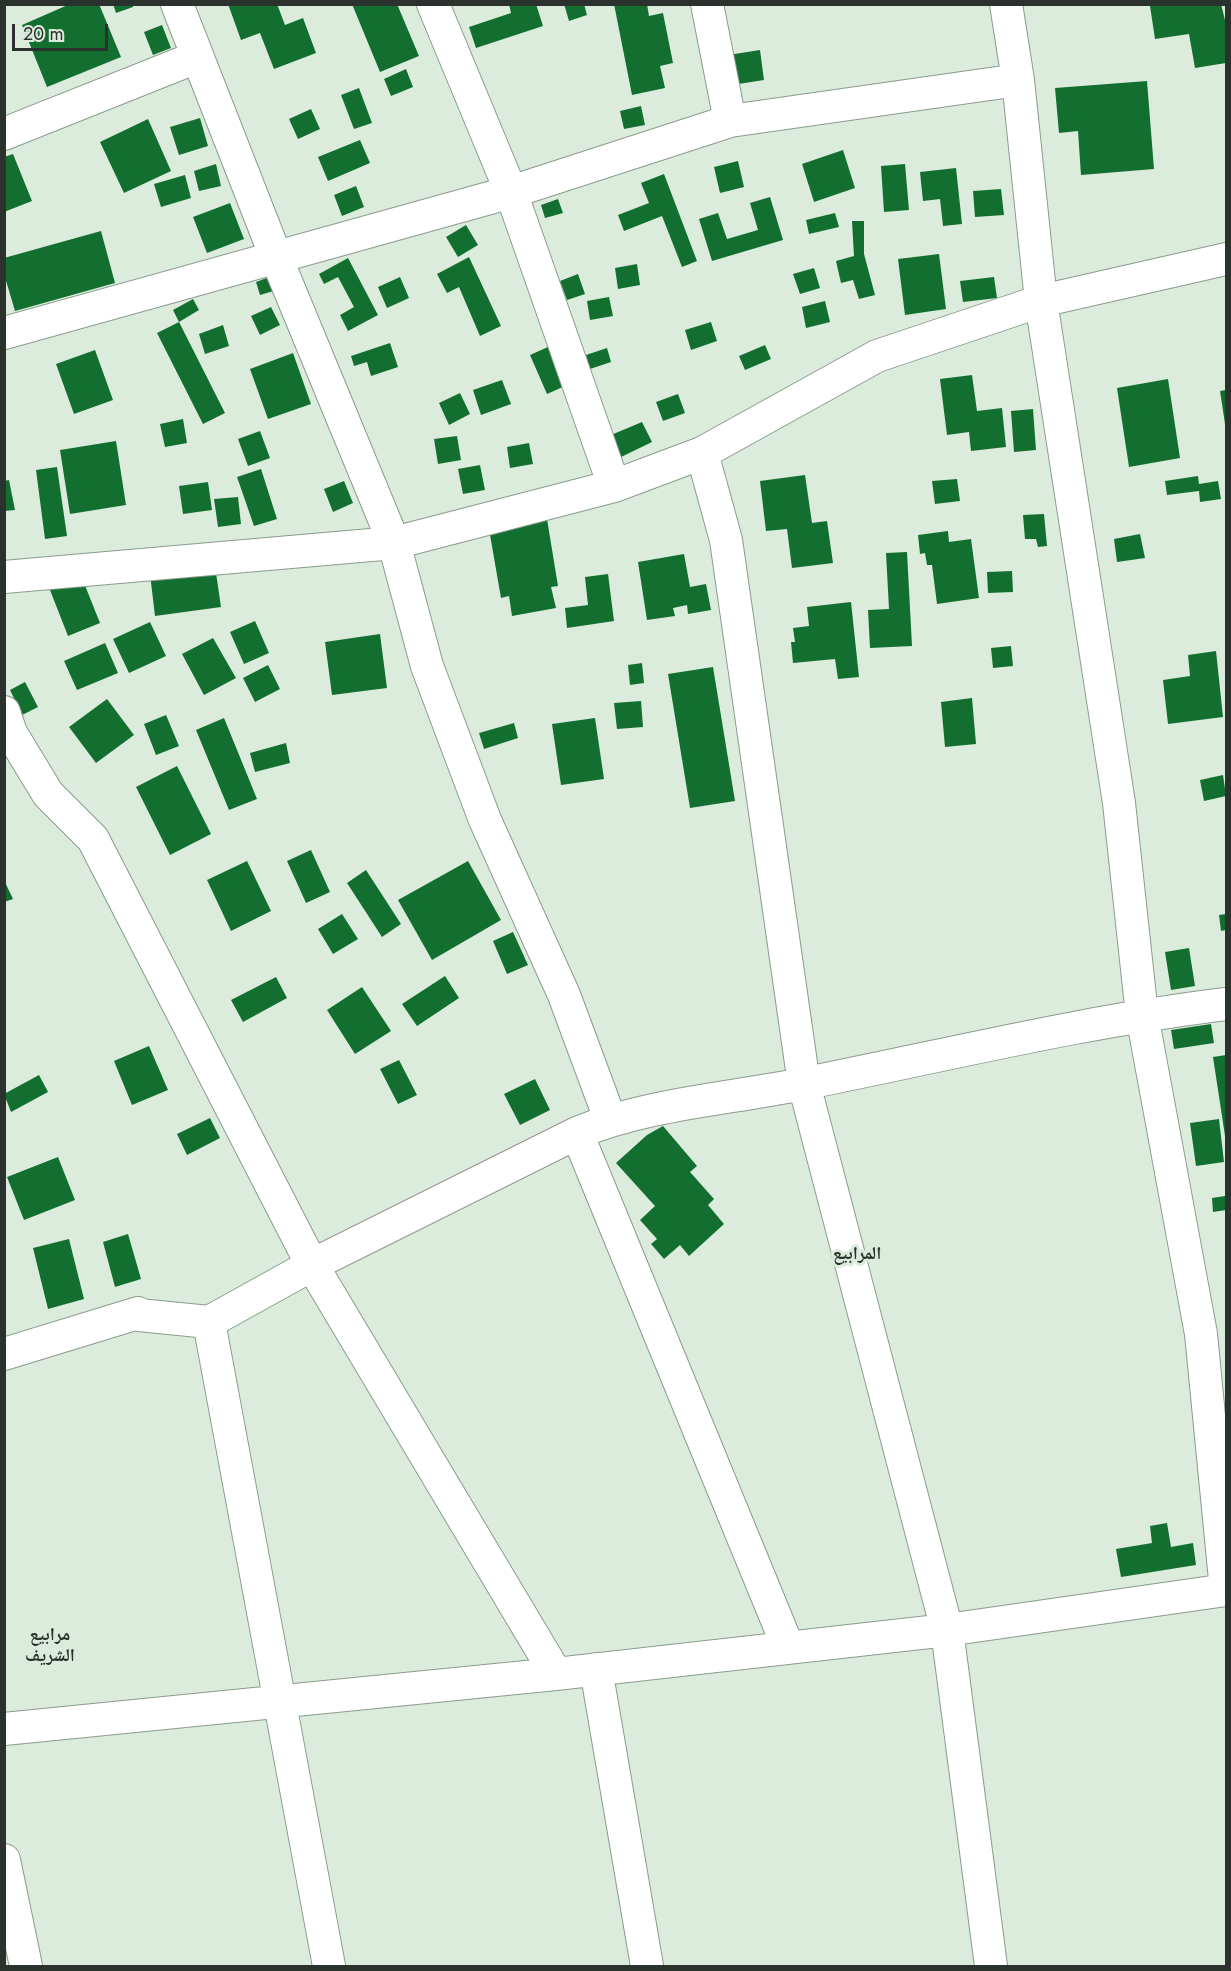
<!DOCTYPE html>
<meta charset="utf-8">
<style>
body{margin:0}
#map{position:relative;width:1231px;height:1971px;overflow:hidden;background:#dbecdd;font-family:Jost,sans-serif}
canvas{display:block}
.frame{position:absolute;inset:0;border:6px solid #2b312c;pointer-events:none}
.scale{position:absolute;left:12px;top:24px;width:96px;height:27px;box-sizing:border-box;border:3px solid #2b312c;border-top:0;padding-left:8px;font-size:18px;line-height:21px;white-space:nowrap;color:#2b312c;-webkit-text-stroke:4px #dbecdd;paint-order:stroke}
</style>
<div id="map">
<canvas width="1231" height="1971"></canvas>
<div class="frame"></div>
<div class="scale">20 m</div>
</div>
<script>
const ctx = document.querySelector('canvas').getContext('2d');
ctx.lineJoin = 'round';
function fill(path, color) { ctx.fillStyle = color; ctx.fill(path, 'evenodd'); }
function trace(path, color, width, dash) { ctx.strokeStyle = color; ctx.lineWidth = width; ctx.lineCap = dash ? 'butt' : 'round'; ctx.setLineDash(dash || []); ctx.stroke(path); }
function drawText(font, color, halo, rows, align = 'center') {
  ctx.font = font + ' Jost,"Noto Naskh Arabic",sans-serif'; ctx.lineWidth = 6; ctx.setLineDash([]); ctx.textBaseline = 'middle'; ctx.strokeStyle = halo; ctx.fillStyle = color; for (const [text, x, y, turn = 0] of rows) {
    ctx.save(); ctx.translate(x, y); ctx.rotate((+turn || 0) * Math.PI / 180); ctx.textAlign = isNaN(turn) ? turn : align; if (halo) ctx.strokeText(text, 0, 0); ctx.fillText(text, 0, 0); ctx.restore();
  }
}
const building = new Path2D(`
 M70,4h29l22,53 -74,30 -25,-62z
 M113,4h20v3l-17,6z
 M228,4h49l8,21 18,-7 13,35 -42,16 -14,-36 -19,7z
 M352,4h45l22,52 -39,16z
 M509,4h27l7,22 -67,22 -7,-21 42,-14z
 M564,4h20l3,11 -18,6z
 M614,4h33l2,12 14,-3 10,50 -13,3 5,22 -33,7z
 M1158,4h63l5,20v39l-31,5 -6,-34 -34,5 -5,-33z
 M162,25l9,23 -18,7 -9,-23z
 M760,50l4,30 -32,5 -4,-30z
 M406,69l7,18 -22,9 -7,-17z
 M1147,81l7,88 -73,6 -3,-44 -19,2 -4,-45z
 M359,88l13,35 -18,6 -13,-34z
 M641,106l4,19 -21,4 -4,-18z
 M311,109l9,20 -22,10 -9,-20z
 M200,118l8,28 -29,9 -9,-28z
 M148,119l23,52 -47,22 -24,-51z
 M360,140l10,23 -42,18 -10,-24z
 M843,150l12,38 -41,14 -12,-38z
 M13,154l19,47 -28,11v-55z
 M738,161l6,26 -24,6 -6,-26z
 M216,164l5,22 -22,5 -5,-20z
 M905,164l4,46 -25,2 -3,-46z
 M956,168l6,56 -19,2 -3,-27 -17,2 -3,-29z
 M664,174l33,87 -15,6 -20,-51 -38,15 -6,-16 31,-12 -8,-20z
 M185,175l6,23 -30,9 -7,-23z
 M356,186l8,21 -22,9 -8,-21z
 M1001,189l3,26 -29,2 -2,-26z
 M770,197l13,43 -71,21 -13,-42 19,-6 9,26 31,-9 -8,-27z
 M558,199l5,14 -18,5 -4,-13z
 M230,203l14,36 -37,14 -14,-36z
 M835,213l4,14 -30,7 -3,-14z
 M852,221h12v33l11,41 -16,4 -6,-19 -12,3 -5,-22 18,-5z
 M466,225l12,20 -20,12 -12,-20z
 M101,231l14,52 -100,28 -11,-37v-16z
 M939,254l7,55 -41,6 -7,-56z
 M469,257l32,69 -21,10 -21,-49 -12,6 -10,-19z
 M348,258l30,57 -30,16 -8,-16 14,-8 -16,-30 -14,7 -5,-10z
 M637,264l3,21 -22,4 -3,-21z
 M814,268l6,20 -20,6 -7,-20z
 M578,274l7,20 -18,6 -7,-19z
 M272,276l5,14 -17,5 -4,-13z
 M400,277l9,21 -22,10 -9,-21z
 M994,277l3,21 -34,4 -3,-21z
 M609,297l4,19 -23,4 -3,-19z
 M193,299l6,11 -20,12 -6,-12z
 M825,301l5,21 -24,6 -4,-21z
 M271,307l9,18 -20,10 -9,-19z
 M179,322l46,91 -22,11 -46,-91z
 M711,322l6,19 -26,9 -6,-20z
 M223,325l6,21 -24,8 -6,-20z
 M390,343l8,24 -27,9 -4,-14 -13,4 -3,-10z
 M765,345l6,14 -26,11 -6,-14z
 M548,347l17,39 -18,8 -17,-39z
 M607,348l4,14 -21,7 -4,-14z
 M95,350l18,50 -39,14 -18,-50z
 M293,353l18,51 -43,15 -18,-50z
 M972,375l5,36 25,-3 4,39 -35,4 -2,-19 -22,3 -7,-56z
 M1168,379l12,79 -51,9 -12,-79z
 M502,380l9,24 -30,11 -8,-25z
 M1226,390v34h-1l-5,-33z
 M460,393l10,21 -21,11 -10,-22z
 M678,394l7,19 -22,8 -7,-19z
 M1033,409l3,41 -22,2 -3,-41z
 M183,419l4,24 -22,4 -5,-23z
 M642,422l10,20 -35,17 -6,-24z
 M260,431l10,27 -22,8 -10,-27z
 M457,436l4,24 -23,4 -4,-25z
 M116,441l10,64 -56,9 -10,-64z
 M529,443l4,21 -23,4 -3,-21z
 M480,465l5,25 -22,4 -5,-25z
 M57,467l10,69 -22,3 -9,-69z
 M261,469l16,50 -23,7 -17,-49z
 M805,475l7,48 15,-2 6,42 -41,5 -5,-39 -21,2 -6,-50z
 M1198,476l1,8 19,-3 3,18 -21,3 -1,-11 -32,4 -2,-14z
 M957,479l3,22 -25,3 -3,-23z
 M9,480l6,30 -11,1v-30z
 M344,481l9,22 -20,9 -9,-23z
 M208,482l4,28 -29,4 -4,-28z
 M238,497l3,27 -23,3 -4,-28z
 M1044,514l3,32 -9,1 -2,-8h-11l-2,-24z
 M547,519l11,67 -7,1 5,21 -44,8 -3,-20 -8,2 -12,-69z
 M948,531l1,11 22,-3 8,59 -42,6 -5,-39h-5l-2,-12 -5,1 -2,-19z
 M1140,534l5,24 -28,4 -3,-23z
 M907,552l5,94 -42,2 -2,-38 21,-1 -3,-56z
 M684,554l6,33 16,-3 5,26 -23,4 -1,-9 -14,3 2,8 -28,4 -9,-58z
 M215,566l6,41 -66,9 -5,-42z
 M1012,571l1,21 -25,1 -1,-21z
 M80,573l20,50 -32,13 -20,-51z
 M608,574l6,47 -47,7 -2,-20 23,-3 -3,-28z
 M851,602l8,75 -21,2 -3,-20 -42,4 -2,-21h4l-2,-14 16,-2 -2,-19z
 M255,621l14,32 -25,11 -14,-32z
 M150,622l16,34 -37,17 -16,-34z
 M380,634l7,54 -55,7 -7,-53z
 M213,638l23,40 -32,17 -22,-41z
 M105,643l13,30 -41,17 -13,-29z
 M1011,646l2,20 -20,2 -2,-20z
 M1216,651l7,66 -55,7 -5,-44 27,-4 -2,-21z
 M642,663l2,20 -14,2 -2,-20z
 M268,665l12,24 -25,13 -12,-24z
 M713,667l22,134 -45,7 -22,-134z
 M25,682l13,25 -16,8 -12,-25z
 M972,698l4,46 -31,3 -4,-45z
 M107,699l27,36 -38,28 -27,-36z
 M641,701l2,26 -26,2 -3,-26z
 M166,715l13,31 -23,9 -12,-31z
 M224,718l33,81 -28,11 -33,-80z
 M595,718l9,61 -43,6 -9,-61z
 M514,723l4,15 -34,11 -5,-16z
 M286,743l4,20 -35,9 -5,-19z
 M177,766l34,68 -41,21 -34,-68z
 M1223,775l3,21 -22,5 -4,-21z
 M311,850l19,42 -24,11 -19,-42z
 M247,861l24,50 -40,20 -24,-51z
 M468,861l33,59 -69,40 -34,-60z
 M366,870l35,54 -19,13 -35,-54z
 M4,880l9,19 -9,3z
 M342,914l16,25 -25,15 -15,-25z
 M1226,914v16l-5,1 -2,-16z
 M513,932l15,33 -21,9 -14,-33z
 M1189,948l6,38 -24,4 -6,-38z
 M445,976l14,22 -42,28 -15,-22z
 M276,977l11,21 -44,24 -12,-22z
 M362,987l29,44 -36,23 -28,-44z
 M1211,1024l3,19 -40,6 -3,-19z
 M149,1046l19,44 -36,15 -18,-44z
 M1226,1055v81h-1l-12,-79z
 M399,1060l18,35 -19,9 -18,-35z
 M39,1075l9,17 -37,20 -7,-18z
 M535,1079l15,31 -30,15 -16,-31z
 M210,1118l10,20 -33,17 -10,-21z
 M1219,1119l5,43 -28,4 -6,-43z
 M663,1126l34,40 -7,6 24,27 -6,6 16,19 -35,32 -9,-11 -16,14 -13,-15 6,-5 -17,-19 15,-14 -39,-43 31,-28z
 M58,1157l17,43 -51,20 -17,-43z
 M1225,1196l1,14 -13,2 -1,-14z
 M128,1234l13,45 -26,8 -12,-45z
 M69,1239l15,60 -36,10 -15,-61z
 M1167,1523l4,24 22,-4 3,22 -75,12 -5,-28 36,-6 -2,-17z`);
const minor = new Path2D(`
 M177,4l99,253 118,286 33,123 58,154 79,175 46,124
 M433,4l78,188 103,294
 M707,4l23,117
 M1006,4l12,76 23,221 78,502 23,212 59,319 25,256
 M4,134l193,-77
 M4,333l507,-141 219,-71 288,-41
 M702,453l24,87 78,544 143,546 44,336
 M4,577l390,-34 220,-57 88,-33 175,-97 164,-55 185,-42
 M4,712l7,21 37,61 45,45 219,426 244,409
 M577,1133l211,514
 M209,1322l120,644
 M4,1354l134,-41 1,2 70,7 103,-57 265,-132c72,-30 154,-34 230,-50 140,-28 278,-62 419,-79
 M596,1669l51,297
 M4,1729l552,-55 391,-44 279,-40
 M4,1860l22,106`);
const neighbourhoodNames = [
 ["المرابيع",857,1255],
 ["مرابيع",50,1636],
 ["الشريف",50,1657]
];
fill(building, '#136f30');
trace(minor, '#8b9b8d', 34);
trace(minor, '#fff', 32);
drawText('bold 18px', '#2b312c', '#dbecdd', neighbourhoodNames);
</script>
